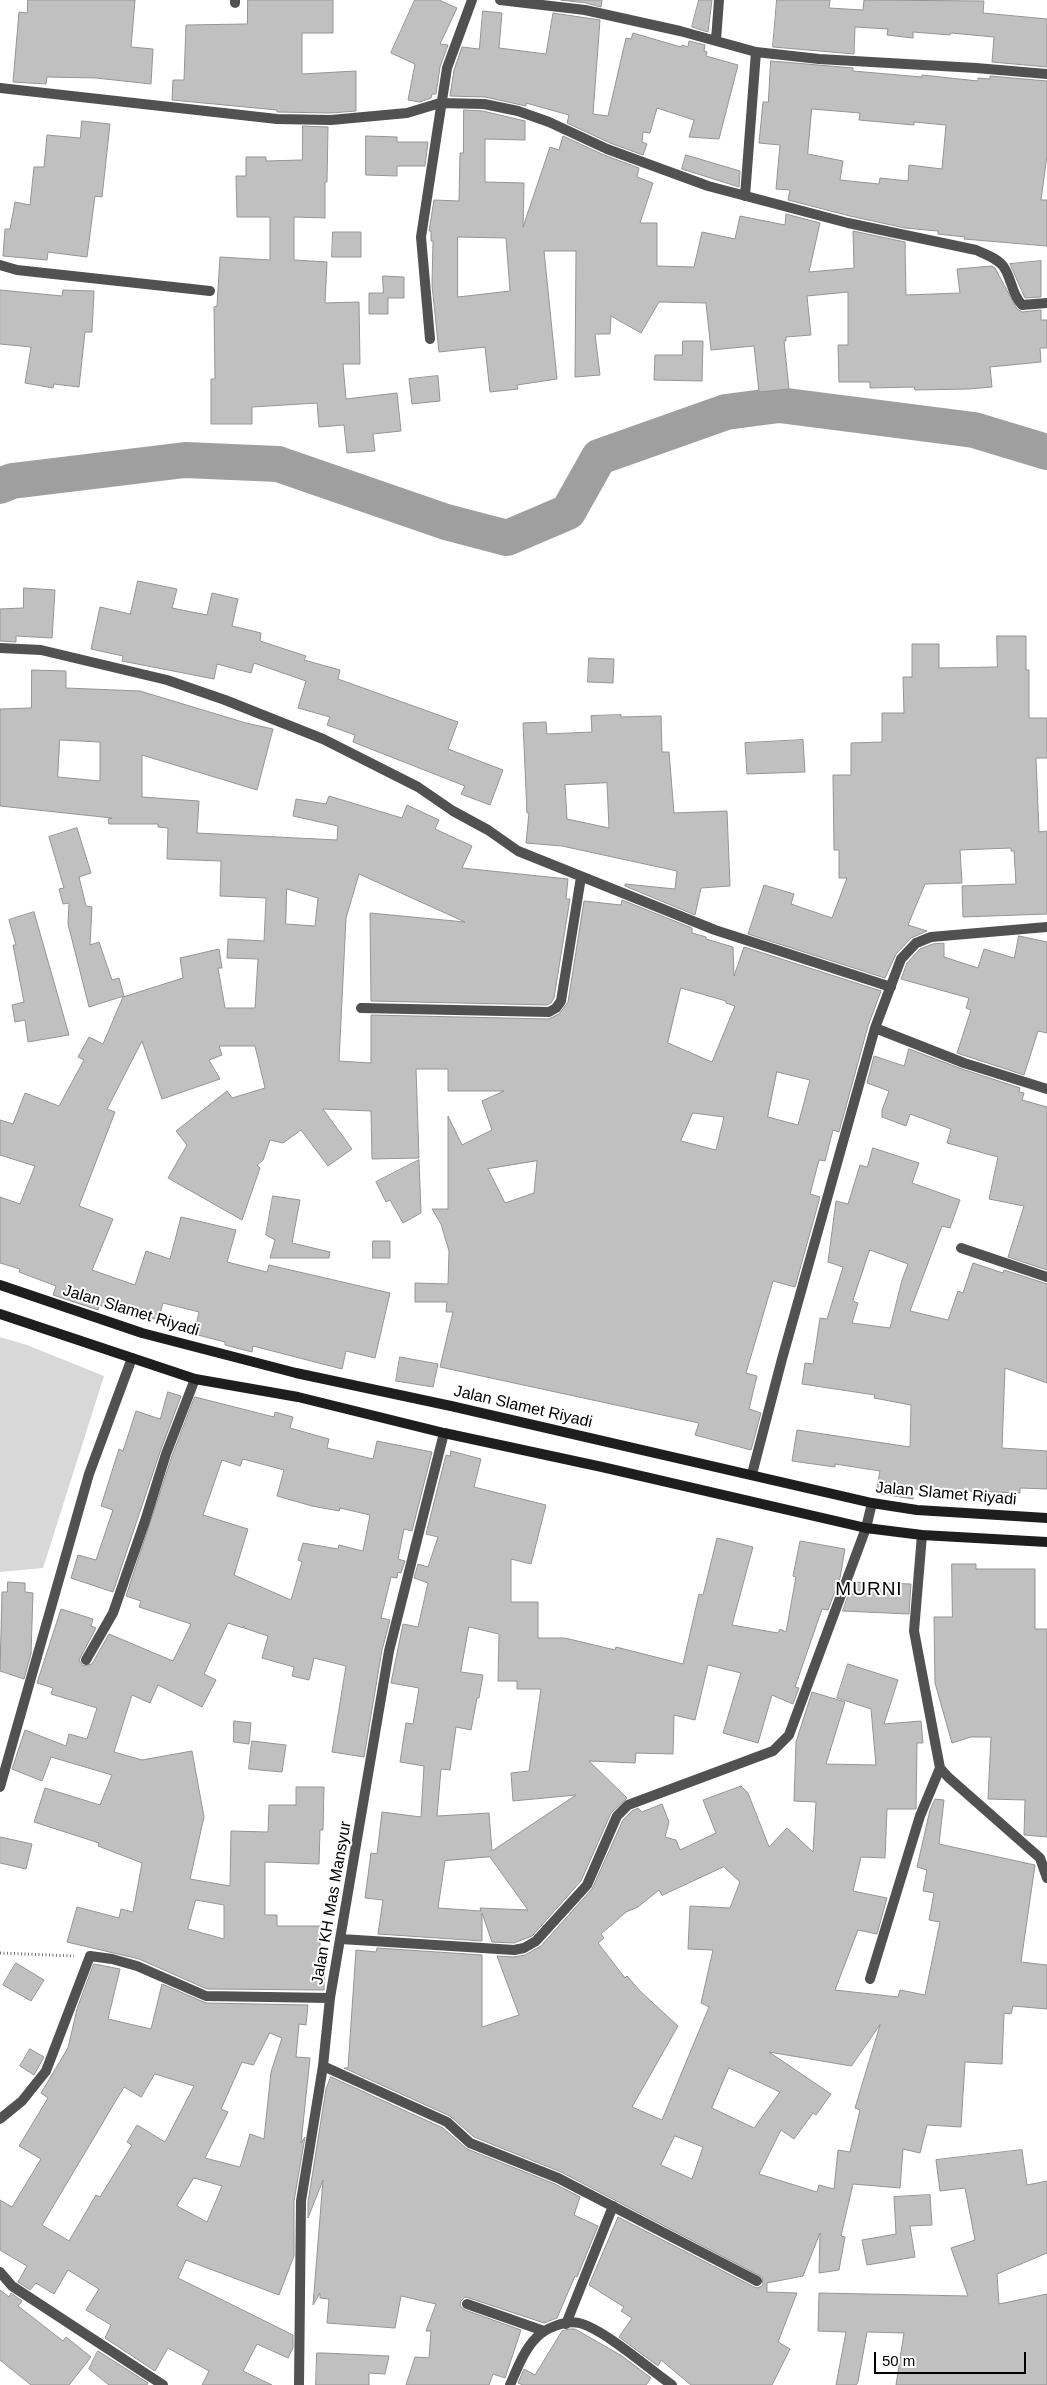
<!DOCTYPE html>
<style>
body{margin:0}
#map{position:relative;width:1047px;height:2385px;overflow:hidden;background:#fff;font-family:Helvetica,sans-serif}
canvas{display:block}
.scale{position:absolute;left:874px;top:2352px;width:152px;height:22px;box-sizing:border-box;border:2px solid #000;border-top:0;padding-left:6px;font-size:15px;line-height:18px;white-space:nowrap;color:#000;-webkit-text-stroke:4px #fff;paint-order:stroke}
</style>
<div id="map">
<canvas width="1047" height="2385"></canvas>
<div class="scale">50 m</div>
</div>
<script>
const ctx = document.querySelector('canvas').getContext('2d');
ctx.lineJoin = 'round';
function fill(path, color) { ctx.fillStyle = color; ctx.fill(path, 'evenodd'); }
function trace(path, color, width, dash) { ctx.strokeStyle = color; ctx.lineWidth = width; ctx.lineCap = dash ? 'butt' : 'round'; ctx.setLineDash(dash || []); ctx.stroke(path); }
function drawText(font, color, halo, rows, align = 'center') {
  ctx.font = font + ' Helvetica,sans-serif'; ctx.lineWidth = 4; ctx.setLineDash([]); ctx.textBaseline = 'middle'; ctx.strokeStyle = halo; ctx.fillStyle = color; for (const [text, x, y, turn = 0] of rows) {
    ctx.save(); ctx.translate(x, y); ctx.rotate((+turn || 0) * Math.PI / 180); ctx.textAlign = isNaN(turn) ? turn : align; if (halo) ctx.strokeText(text, 0, 0); ctx.fillText(text, 0, 0); ctx.restore();
  }
}
const green = new Path2D(`
 M0,1337l27,8 77,31 -61,192 -43,4z`);
const river = new Path2D(`
 M0,486l12,-5 173,-21 93,4 168,58 61,16 61,-26 31,-55 127,-45 53,-7 195,25 73,22`);
const building = new Path2D(`
 M28,0h107l-4,47 22,2 -2,35 -55,-6 -49,-1 -1,7 -33,-2 6,-70 8,1z
 M248,0h85v33h-31v41l54,-3v40l-25,2 -54,-1v-2l-105,-10 1,-20h11l2,-55 61,-1z
 M415,0h24l18,8 -17,36 8,1 -8,22 -4,27h-4l-1,4 -11,4 -12,-2 7,-36 -24,-11z
 M561,0h41l-1,7 -15,-4z
 M699,0h13l-4,32 -16,-5z
 M777,0h53l-1,8 34,2 1,-10 120,1 -1,12 64,6v48l-55,-5 2,-25 -43,-4 -1,2 -37,-3v6l-26,-3 1,-6 -33,-2 -1,27 -81,-7z
 M483,11l19,2 -3,35 47,6 7,-41 47,7 -7,94 15,2 18,-78 5,1 2,-6 48,14 1,-2 6,2 1,-6 16,4 -1,6 3,1 -1,4 32,9 -19,74 -30,-2 5,-17 -37,-12 -7,25 -7,-1 -1,10 5,2 -4,11 -33,-12 -43,-20 2,-8 -43,-12v3l-41,-9 -35,-1 4,-26 8,-23 17,2z
 M771,61l82,7v3l69,6v-2l56,6v-3l12,1v-3l57,5v74l-6,45h6v46l-83,-7 1,-2 -27,-3v-3l-33,-3 -55,-12 -62,-16 2,-10 -14,-1 4,-44 -21,-2 4,-41h5zM812,109l48,4 -1,7 55,5v-3l32,3 -4,44 -33,-4 -1,16 -28,-3 -1,6 -39,-4 3,-19 -35,-7z
 M464,110l19,1 42,10v19l-40,-1v43l39,1 -1,44 27,-80 9,3 4,-14 41,19 35,13 -2,9 16,6 -13,40h17v43l37,1 8,-35 33,7 5,-23 45,9 1,-11 34,9 -11,49 45,-4 -1,-37 52,11 1,53 54,-2 -3,-24 35,-3 3,2 22,41 5,3 19,-2v10h6v28h-7l1,14 -51,5 2,20 -23,2 -54,1 -1,-3 -44,1v-6h-31l-1,-37h10v-53l-41,4 4,39 -25,2v4h-2l5,48 -30,3 -5,-46 -43,4 -5,-47 -47,-1 -18,31 -30,-17 -1,18h-15l5,41 -25,2 1,-126h-32l13,128 -40,6 1,4 -28,3 -5,-45 -46,5 -7,-67 1,-44h-2v-10h-2l5,-31 25,1 1,-48h3zM458,237l48,1 4,53 -52,6z
 M82,121l28,3 -8,73 -7,-1 -8,61 -39,-5 -1,8 -44,-4 2,-27h5l5,-27 15,3 4,-38h10l3,-32 33,3z
 M303,126l25,1 -1,55h-2v36l-31,-1v43l33,2 -2,41 34,-1 1,62h-17l3,35 51,-6 4,38 -28,3 2,17 -28,2 -3,-28 -25,2 -2,-24 -65,4v17h-41v-45h4l-1,-72 3,-1 3,-49 50,3v-43h-33l-1,-41h10v-19h20v4l36,-1z
 M366,136l31,1v5h31l-3,24h-28v10l-31,-1z
 M686,155l54,16 -1,16 -57,-18z
 M333,232h28v25h-29z
 M1041,261v36l-16,1 -15,-34z
 M383,276l21,1v21h-16v16h-19v-21h14z
 M0,290l62,6 1,-6 31,1 -2,41h-7l-6,55 -25,-3 -1,4 -28,-5 6,-36 -31,-3z
 M683,341h20l-1,40 -48,-1 1,-25h27z
 M438,376l2,25 -28,3 -3,-25z
 M138,581l39,8 -5,19 35,7 5,-22 26,6 -6,27 29,7 -1,8 46,15 -2,4 36,10 -2,9 120,43 -10,27 55,21 -13,35 -29,-11 4,-8 -112,-44 2,-7 -28,-10 3,-8 -32,-9 8,-27 -52,-18 -3,10 -34,-9 -3,15 -92,-18 1,-5 -32,-7 9,-42 30,7z
 M24,588l31,2 -3,48 -36,-2v6l-16,-1v-32l23,-1z
 M997,636h29v34h3v48h18v40h-11l3,74 8,-1v83l-84,3 -1,-31 54,-2 -2,-33h-3v-3l-51,2 2,33 -37,1 -17,41 19,6 -16,7 -15,16 -11,24 -137,-44 16,-49 30,9 -3,10 41,14 15,-40h-8v-28h-5l-1,-75h18v-32l31,-1v-29h22l-1,-36h9v-33h27v24l58,-1z
 M589,658l25,1 -1,24 -25,-1z
 M32,670l34,1v17l74,3 106,32 27,6 -16,61 -115,-35v42l57,4 -2,32 140,7 1,-14 -45,-10 3,-17 30,5 3,-8 73,22 5,-13 32,15 -4,9 37,17 -10,22 106,11 -2,20h4l-16,99 -3,5 -4,2 -176,-4 -1,-88 95,9 -106,-48 -13,44 -7,143 32,2v-48l178,4 10,-5 9,-12 16,-101 37,4 1,-5 70,28v5l14,4v2l27,8 1,29 10,-29 137,44 -13,35 -29,106 -6,-2 -8,31 -6,-1 -9,34 10,3 -25,90 -22,-6 -27,92 11,3 -8,33 12,4 -10,37 -56,-15 4,-12 -259,-56 13,-55h-7l1,-10h-32v-19l33,1 1,-33 -8,-27 -9,-15h16v-93l14,29 30,-15 -10,-29 22,-10h-56v-22h-32l3,89 -47,1 -1,-48 -48,-2 29,40 -24,17 -27,-36 -18,13 -13,-3 -7,20 -6,5 3,3 -18,52 -74,-42 19,-33 -11,-14 51,-40 5,7 33,-10 -10,-42h-36l3,9 -13,5 11,19 -58,20 -20,-58 -35,68 8,3 -36,94 34,13 -21,51 43,15 11,-34 24,8 11,-42 55,13 -9,32 40,10 2,-7 121,28 -15,65 -29,-7 -4,18 -89,-23 -1,6 -27,-7v-3l-31,-8 5,-22 -36,-9 -5,17 -38,-12 -1,4 -20,-7 -1,5 -45,-15 3,-9 -37,-14 1,-3 -20,-6v-66l20,7 15,-38 -35,-11v-35l13,4 12,-31 34,13 25,-46 -6,-3 11,-20 14,7 20,-47 60,-19 -3,-20 39,-9 3,19h-4l7,40h30l3,-49 -31,-1 1,-19 36,2 2,-43 -46,-2 1,-35 -54,-2 1,-31 -10,-1v-3h-49l-1,-5 4,-1 -112,-12v-97l31,-1zM60,740l40,2v39l-42,-4zM287,889l31,9 -3,28 -29,-2zM681,988l45,13v2l9,3 -23,56 -44,-19zM777,1072l33,8 -12,45 -30,-8zM693,1113l31,4 -8,33 -35,-9zM537,1161l-3,32 -29,10 -17,-34z
 M621,715v2l40,-1 1,36h7l5,61 53,-2 3,75 -29,2 -6,27 -70,-29v-2l50,5 2,-18 -115,-25 -36,-3 3,-30h-2l-4,-90 23,-1 1,12 45,-2 -1,-16zM607,783l2,45 -42,-9 -2,-34z
 M803,740l2,32 -58,2 -2,-31z
 M77,828l14,45 -12,4 7,29 6,1 -2,38 9,-3 13,38 7,-2 5,18 -35,11 -21,-83 1,-21 -6,1 -4,-15 5,-1 -15,-51z
 M34,912l35,123 -41,7 -3,-22 -10,2 -3,-17 12,-3 -11,-57h3l-7,-25z
 M1019,936l28,6v91l-9,-2 -14,44 -67,-22 14,-43 -5,-2 3,-10 -68,-19 6,-16 13,-14 13,-5 11,-1v14l34,11 6,-19 30,9z
 M909,1049l53,20 58,19 -1,4 5,1 -2,7 25,7v163l-39,-13 16,-51 -35,-7 9,-42 -51,-14 4,-14 -41,-15 -4,12 -24,-9v-7l7,-19 -22,-8 7,-27 30,10z
 M873,1148l46,15 -7,20 48,17 -10,28 -8,-2 -32,85 38,9 10,-29 5,2 10,-30 30,10 1,-3 43,14v99l-42,-15 -3,80 45,3v38l-27,-1v5l-106,-4 -1,10 -37,-6 4,-22 -45,-7v3l-43,-6 5,-31 113,17 1,-42 -37,-7 1,-3 -73,-11 3,-21 8,1 7,-46 7,1 16,-52 -15,-5 8,-61 12,3 12,-39 7,2zM870,1250l38,14 -6,16 -12,48 -38,-5 6,-20 -5,-2z
 M419,1160l2,53 -18,10 -13,-23 -4,2 -10,-20z
 M273,1196l27,4 -8,43 38,9 -1,6h-59l5,-18 -9,-5z
 M373,1241h17v17h-17z
 M400,1357l38,7 -5,23 -37,-6z
 M168,1392l13,4 -21,56 -47,140 -42,-14 7,-23 18,5 17,-50 -12,-4 18,-57 4,2 13,-40 24,8z
 M195,1397l79,20 1,-5 18,5 -3,11 39,11 -2,9 46,11 4,-18 55,11 -20,79 -8,-2 -6,30 7,2 -4,12 -3,-1 -1,6 -6,-1 -10,41 9,2 -8,30 -18,107 -32,-5 14,-86 -32,-8 -5,22 -17,-4 2,-9 -32,-9 6,-22 -24,-8v-2l-1,2 -15,-5 -24,51 12,6 -14,27 -44,-22 -8,18 -18,-8 -18,57 28,8 50,-9 12,66 -14,62 40,7 1,-55 37,1 1,-27h27v-18h28l-1,43h-3l-1,34 -54,-2v53h12v11h43v34h5l-1,30 -117,-1 -68,-30 -72,-17 10,-35 42,11 2,-9 12,3 9,-49 -44,-17 1,-3 -65,-21 11,-34 55,17 12,-30 -61,-18 -9,24 -30,-12 13,-39 41,16 3,-12 18,5 10,-31 -46,-14 2,-6 -16,-5 24,-74 32,10 -2,7 5,2 -17,32 4,6 9,-2 17,-30 64,27 18,-37 -52,-17 2,-6 -15,-5 46,-140zM243,1459l41,11 -7,26 35,10 27,5 1,-3 30,7 -7,36 -24,-6 -1,4 -35,-6 -5,17 4,2 -11,38 -57,-25 14,-46 -45,-14 19,-55 18,6zM196,1900l28,5v34l-36,-10z
 M451,1451l30,8 -7,28 72,18 -15,59 -20,-5v43h27v36h27l50,12 1,-3 67,17 16,-70 4,1 14,-57 36,9 -21,78 46,8 2,-4 6,3 10,-55 -3,-1 7,-35 45,8 -5,29 -12,32 -6,-1 -27,78 4,1 -6,16 -21,-9 -14,48 -35,-10 18,-60 -33,-8 -13,55 -21,-5 -1,39 -37,-1 -1,10 -46,-2 38,37 -16,15 -30,68 -49,55 -18,7 -22,-1 -10,-29v28l-104,-7 5,-34 -18,-2 6,-45 6,1 5,-42 39,5 3,-51 -24,-4 6,-39 7,1 6,-36 -28,-5 12,-59 15,3 10,-44 -14,-5 4,-14 10,3 10,-30 -12,-3 20,-79 4,1zM469,1627l30,7 -1,47h19v8h24l-12,82 -18,2 2,28 63,-6 -84,56 -3,-38 -52,3 4,-47 9,1 6,-43 15,3 6,-32h2l4,-23 -22,-3zM490,1857l38,53 -48,-2 1,3 -43,-3 7,-47z
 M952,1564h24v5h59v60h12v208l-23,-2 1,-35 -37,-1 3,-62h-20l-19,6 -17,-60 -1,-66h18z
 M8,1582l17,1v9l8,1 -2,61 -7,25 -24,-8 2,-79h5z
 M853,1582l58,2 -2,30 -66,-3z
 M848,1664l50,16 -14,44 37,-3 2,22h-6l-1,66h-29l-2,49 -24,-1 -8,34 34,7 -10,36 -19,-4 -23,60 63,7 2,-7 25,5 15,-73 -11,-2 5,-27 -11,-2 4,-21 -10,-3 13,-57 5,-11 9,1 -5,44 96,21 -14,97 26,3v44l-34,-3 -2,8 -7,-1 -2,51 -37,-2 -4,65 -34,-2 -7,28 -17,-4 -3,39 -47,-4 -12,52 4,1 -6,33 -20,3 1,-40 -17,43 -36,7v9l30,1 -19,49 12,7 -18,36h-81l-30,-25 -3,6 -39,-29 13,-19 -11,-7 3,-4 -35,-22 29,-68 136,70 4,1 5,-3 -1,-8 -201,-105 -87,-35 -24,-21 -106,-48h4l8,-118 20,2 1,-4 105,7v72l37,-12 -22,-59 17,1 11,-2 16,-9 51,-57 31,-69 9,-9 6,-3 4,4 20,-8 7,18 -4,15 11,3 4,10 36,-17 -13,-33 38,-14 7,7 21,54 18,-19 26,24 3,-50 -22,-1 2,-59 16,-50 33,10 -19,62 50,1 -5,-56 -34,-11zM724,1867l16,15 -10,26 -40,-2 -2,43 25,1 -12,53 8,4 -47,113 -30,-13 46,-81 -38,-35 -13,-15 -2,2 -27,-35 6,-5 -3,-4 25,-22 12,-5 21,-17 3,5zM880,2025l-25,83 5,2 -10,42 -12,-2 -4,39 -15,-4 -2,7 -58,-18 22,-44 13,9 19,-26 3,2 15,-21 -62,-42 82,14zM729,2068l51,24 -26,36 -42,-20zM675,2136l28,11 -11,32 -31,-14z
 M234,1721l17,2 -2,21 -15,-2z
 M252,1741l34,4 -4,27 -33,-3z
 M0,1837l32,7 -6,25 -26,-6z
 M16,1963l28,17 -13,21 -28,-16z
 M94,1964l26,5 -12,50 43,10 11,-45 44,19 102,2 -2,20 -7,-1 -3,33 14,1 -9,85 4,-6 -11,64v55l-15,39 -93,-35 -8,18 115,57v13l-5,10 -31,-14 -14,27 29,14h-70l7,-14 -41,-23 -13,23 -50,-33 6,-13 -25,-15 13,-21 -31,-19 -14,24 -18,-11 -6,7 -12,-8 9,-16 -27,-16v-50l12,7 29,-48 -22,-13 29,-48 -7,-5 27,-45 9,-39zM270,2033l12,5 -11,34 -7,67 -14,-5 -10,33 -35,-9 23,-46 -7,-3 21,-47 11,3zM155,2074l39,12 -29,56 -28,-17 -10,17 5,3 -32,52 -4,-2 -27,46 -27,-16 82,-138 17,10zM194,2178l28,8 -15,36 -30,-16z
 M30,2049l14,8 -10,18 -14,-9z
 M331,2077l112,51 24,21 88,35 25,13 -6,18 24,11 -21,51 -2,-1 -18,42 -13,5 -75,-25 -4,-1 -4,4 -1,5 5,4 56,20 -16,48 -12,-4 -4,11h-83l9,-28 14,1 2,-27h-5l10,-27 -35,-8 -6,32 -68,-5 2,-24 -9,-1v-5l-7,12 10,-125 -15,38v-16l18,-113z
 M1022,2150l5,35 20,-4v72l-50,21 2,30 48,-10v91h-151l8,-52 -37,-1 -9,50 -2,3h-20l10,-53 -28,-1 1,-38 149,3 -17,-48 24,-8 -10,-52 -25,3 -4,-31z
 M930,2195l2,30 -22,1 5,31 -48,8 -5,-25 34,-6 -2,-37z
 M0,2290l9,7 2,-4 11,8 -4,5 45,35 3,-4 25,20 -22,28h-38l-31,-25z
 M570,2329h5l47,27 29,22 -5,7h-123l-5,-2 6,-14 11,6 27,-44z
 M98,2351l50,32 -1,2h-38l-20,-16z
 M317,2353h7l65,3 -4,18 -16,-1v12h-53z`);
const path = new Path2D(`
 M0,1953l74,3`);
const street = new Path2D(`
 M500,0l85,10 95,21 76,21 63,7 157,9 71,6
 M235,3v-3
 M716,40l3,-40
 M0,88l277,31 54,1 76,-7 33,-10 44,1 34,7 31,11 58,27 101,37 140,37 128,27c9,4 24,9 29,19 7,12 7,25 17,36l25,-2
 M745,196l11,-144
 M0,265l17,5 193,21
 M430,339l-9,-102 26,-169 25,-68
 M0,648l41,2 126,30 58,20 98,39 95,48 35,24 35,19 30,21 197,79 176,57
 M361,1008l188,4 7,-4 5,-7 20,-124
 M875,1028l89,35 83,26
 M961,1248l86,29
 M752,1474l30,-115 93,-331 26,-69 15,-16 15,-6 116,-10
 M922,1535l-8,96 26,137 8,9 92,81 7,20
 M86,1660l27,-47 32,-92 21,-67 29,-75
 M0,1787l89,-313 43,-116
 M341,1939l173,11 10,-2 12,-7 51,-56 30,-69 11,-11 145,-54 16,-16 77,-207 6,-25
 M870,1979l50,-163 20,-48
 M323,2066l124,56 23,21 88,35 199,103
 M0,2119l22,-18 24,-30 44,-115 22,3 25,7 69,30 124,2
 M0,2272l12,14 151,99
 M467,2304l77,27
 M566,2324l47,-118
 M299,2385l2,-184 22,-135 7,-68 59,-347 55,-218
 M510,2385c7,-16 14,-35 26,-47 9,-10 30,-18 43,-15 25,6 70,46 93,62`);
const secondary = new Path2D(`
 M0,1285l142,48 154,40 155,33 421,97 45,7 130,8
 M0,1314l195,65 103,18 146,36 158,34 264,61 56,7 125,7`);
const streetNames = [
 ["Jalan Slamet Riyadi",131,1311,17],
 ["Jalan Slamet Riyadi",523,1407,13],
 ["Jalan Slamet Riyadi",946,1494,5],
 ["Jalan KH Mas Mansyur",332,1903,-80]
];
const quarterNames = [
 ["MURNI",869,1590]
];
fill(green, '#d8d8d8');
trace(river, '#9f9f9f', 36);
fill(building, '#c0c0c0');
trace(building, '#959595', 1);
trace(path, '#737373', 3, [1, 2.5]);
trace(street, '#515151', 10);
trace(secondary, '#1e1e1e', 10);
drawText('16px', '#000', '#fff', streetNames);
ctx.letterSpacing = '1px';
drawText('19px', '#000', '#fff', quarterNames);
ctx.letterSpacing = '0px';
</script>
